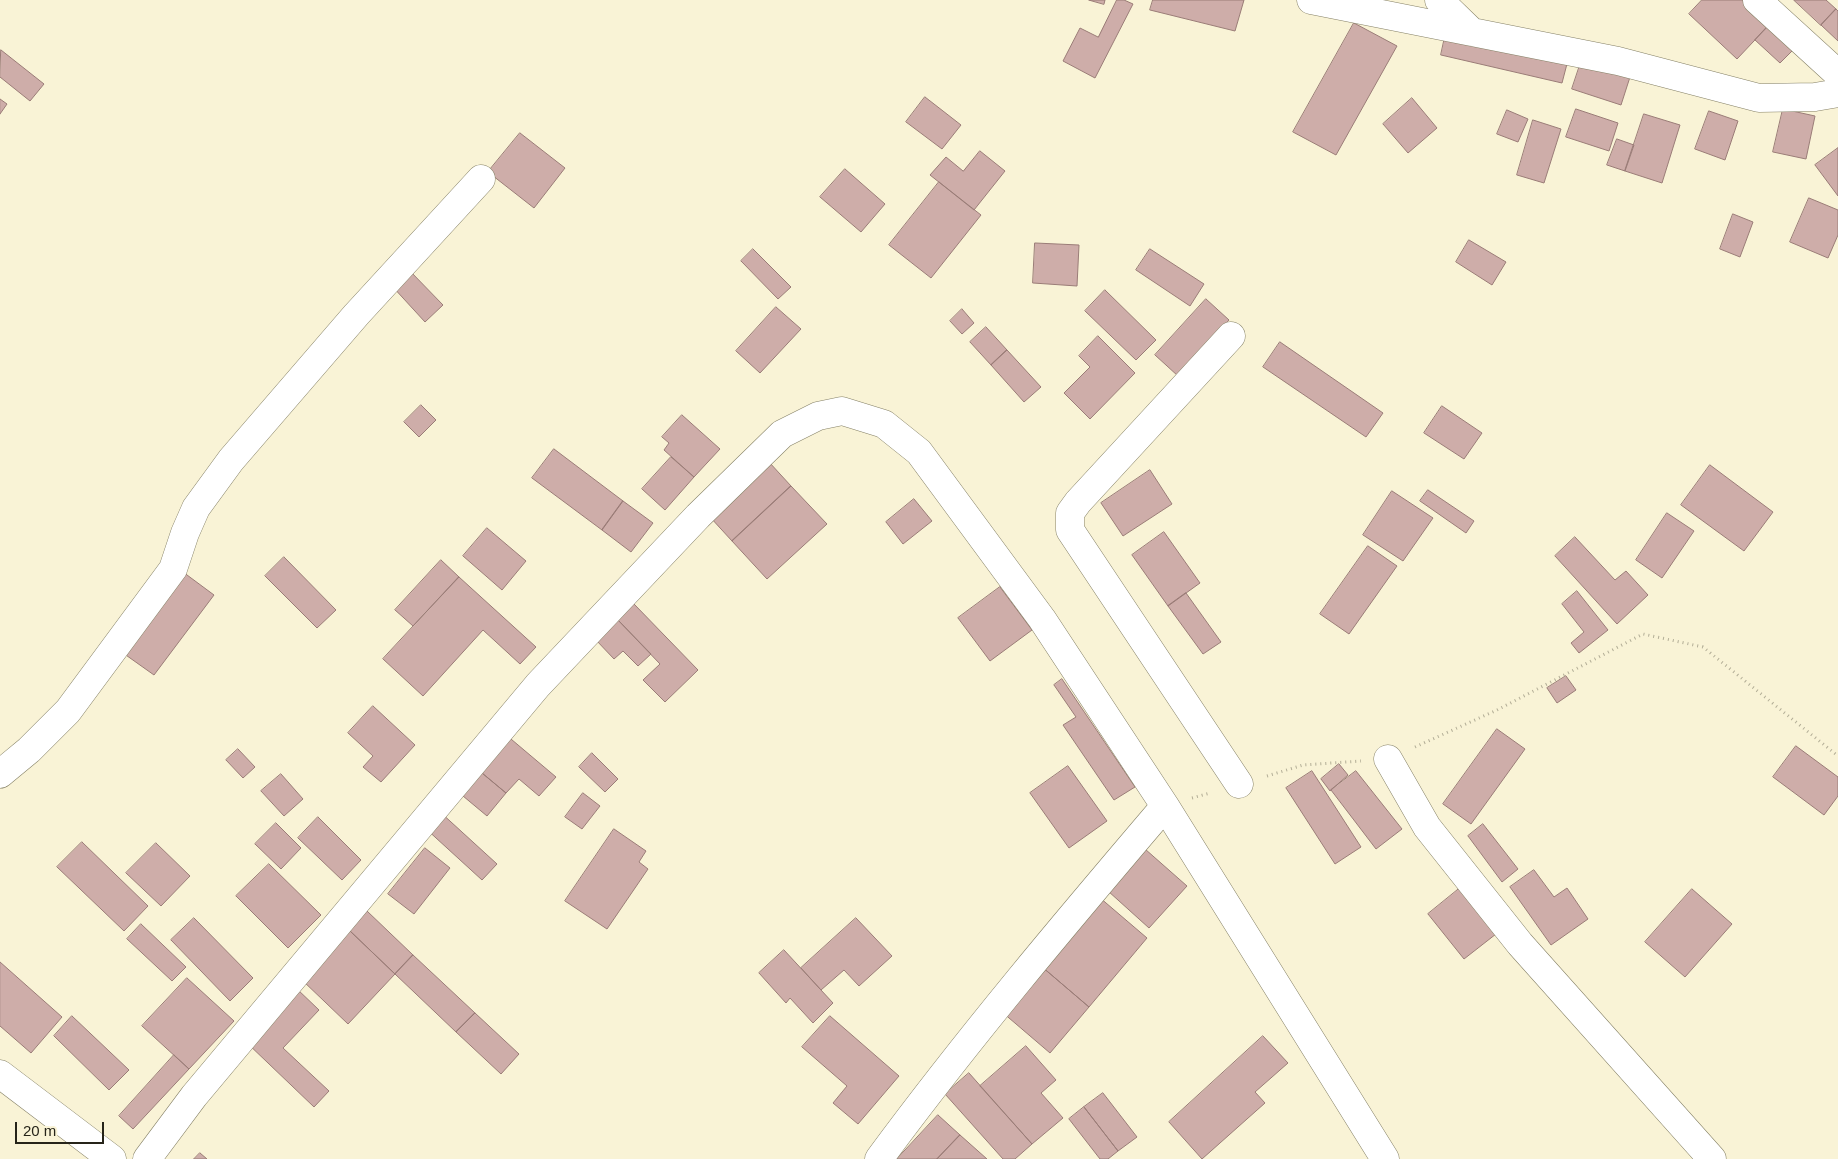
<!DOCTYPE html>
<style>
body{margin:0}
#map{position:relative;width:1838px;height:1159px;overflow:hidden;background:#f9f3d6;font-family:Helvetica,sans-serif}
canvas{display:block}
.scale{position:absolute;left:15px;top:1122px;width:89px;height:22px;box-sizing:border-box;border:2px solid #262419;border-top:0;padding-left:6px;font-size:15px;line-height:18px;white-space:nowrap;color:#262419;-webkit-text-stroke:4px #f9f3d6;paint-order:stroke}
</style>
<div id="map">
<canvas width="1838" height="1159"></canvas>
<div class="scale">20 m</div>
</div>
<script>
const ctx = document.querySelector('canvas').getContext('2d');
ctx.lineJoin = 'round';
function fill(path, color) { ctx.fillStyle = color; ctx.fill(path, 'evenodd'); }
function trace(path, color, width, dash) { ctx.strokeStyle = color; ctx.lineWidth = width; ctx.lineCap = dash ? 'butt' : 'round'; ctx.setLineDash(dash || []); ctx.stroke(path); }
const building = new Path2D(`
 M1089,0h16l-1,4z
 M1117,0h7l9,4 -38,74 -32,-17 17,-33 18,9z
 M1153,0h91l-9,31 -85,-21z
 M1702,0h42l26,24 -33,35 -48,-45z
 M1794,0h32l10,9 -15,16z
 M1836,9l2,2v30l-17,-16z
 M1354,23l43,23 -61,109 -43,-23z
 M1770,24l25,24 -15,15 -25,-23z
 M1446,32l122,28 -6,23 -121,-28z
 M1,50l43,34 -14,17 -30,-24z
 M1581,62l49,15 -9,28 -49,-16z
 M925,97l36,28 -19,24 -36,-27z
 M1412,98l25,30 -29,25 -25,-29z
 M0,99l7,5 -7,10z
 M1576,109l42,14 -9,28 -43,-14z
 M1783,109l32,7 -9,43 -33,-7z
 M1507,110l21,9 -10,23 -21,-8z
 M1709,111l29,10 -13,39 -30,-11z
 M1644,114l36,11 -18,58 -37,-12z
 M1533,120l28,9 -17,54 -27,-8z
 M520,133l45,35 -31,40 -46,-36z
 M1617,139l17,6 -9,26 -18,-6z
 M1838,148v48l-23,-31z
 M980,151l25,20 -31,39 -44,-35 16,-18 17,14z
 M845,169l40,35 -24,28 -41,-35z
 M939,182l42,33 -50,63 -42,-33z
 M1809,198l29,12v25l-10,23 -38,-16z
 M1733,214l20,8 -13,35 -20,-8z
 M1469,240l37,22 -14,23 -36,-23z
 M1035,243l44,2 -2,41 -44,-3z
 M753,249l38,38 -13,12 -37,-38z
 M1150,249l54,35 -14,22 -54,-36z
 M409,270l34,35 -18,17 -33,-36z
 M1105,290l51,50 -20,20 -51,-49z
 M1206,299l23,21 -51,56 -23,-21z
 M776,307l25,22 -41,44 -24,-22z
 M962,309l12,14 -12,11 -12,-13z
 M986,327l21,23 -16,15 -21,-23z
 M1098,336l37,37 -45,46 -26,-26 26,-26 -11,-11z
 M1280,342l103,71 -17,24 -103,-70z
 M1007,350l34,37 -17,15 -33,-37z
 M421,405l15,15 -17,17 -15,-15z
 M1442,406l40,27 -18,26 -40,-26z
 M682,415l38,34 -26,28 -30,-27 5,-7 -7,-6z
 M554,449l69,52 -21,29 -70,-52z
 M671,457l23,20 -29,33 -23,-21z
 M769,462l22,24 -59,55 -22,-24z
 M1710,465l63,47 -29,39 -63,-46z
 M1150,470l22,34 -49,32 -22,-33z
 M791,486l36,38 -60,55 -35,-38z
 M1428,490l46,31 -8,12 -46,-32z
 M1392,491l41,27 -30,43 -40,-26z
 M914,499l18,22 -29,23 -17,-22z
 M623,501l30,22 -22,29 -29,-22z
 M1667,513l27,18 -32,47 -26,-18z
 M487,528l39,33 -24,29 -39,-34z
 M1164,532l36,51 -32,23 -36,-51z
 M1575,537l40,43 11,-9 22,24 -31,29 -62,-68z
 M1368,546l29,20 -48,68 -29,-20z
 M284,557l52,53 -19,18 -52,-52z
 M441,560l18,17 -46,49 -18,-16z
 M183,572l31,23 -60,80 -31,-22z
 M459,577l77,70 -16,17 -37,-34 -60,66 -40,-37z
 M1000,587l32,43 -42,31 -32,-43z
 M1577,591l31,39 -29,23 -8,-10 13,-11 -22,-28z
 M1186,593l35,49 -18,12 -35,-48z
 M634,604l64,66 -33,32 -22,-22 17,-16 -43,-45z
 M617,619l34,35 -13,12 -15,-15 -9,8 -18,-19z
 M1566,676l10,14 -19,13 -10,-15z
 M1062,679l73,108 -21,13 -51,-75 13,-8 -22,-32z
 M373,706l42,39 -34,37 -18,-15 10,-11 -25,-23z
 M1497,729l28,20 -54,75 -28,-20z
 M505,734l51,43 -17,19 -20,-17 -13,14 -30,-25z
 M1796,746l42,31v19l-14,19 -51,-38z
 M238,749l17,18 -12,11 -17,-18z
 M592,753l26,26 -13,13 -26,-25z
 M1339,764l9,11 -18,16 -9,-12z
 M1068,766l39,55 -38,27 -39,-55z
 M476,768l30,25 -19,23 -30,-25z
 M1312,771l49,76 -26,17 -49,-76z
 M1356,771l46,58 -26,20 -45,-59z
 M281,774l22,25 -19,17 -23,-25z
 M583,793l17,13 -18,23 -17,-12z
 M439,811l58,53 -15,16 -58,-53z
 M318,817l43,43 -19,20 -44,-42z
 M276,823l25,25 -20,21 -26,-25z
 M1483,824l35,45 -16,13 -34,-46z
 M614,829l32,22 -7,11 9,7 -41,60 -42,-28z
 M82,842l66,64 -24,25 -67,-64z
 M156,843l34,33 -29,30 -35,-33z
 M425,848l25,20 -36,46 -26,-20z
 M1145,849l42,37 -38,42 -41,-37z
 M269,864l52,51 -33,33 -52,-52z
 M1534,870l20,27 13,-9 21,31 -37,26 -41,-58z
 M1460,888l36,46 -32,25 -36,-45z
 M1692,889l40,35 -47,53 -40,-35z
 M1099,897l48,41 -58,69 -48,-41z
 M367,911l46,44 -18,19 -46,-44z
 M194,918l59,60 -23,23 -59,-61z
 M856,918l36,38 -33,30 -15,-16 -23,20 -20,-22z
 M141,924l45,43 -14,14 -45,-42z
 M349,930l46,44 -47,50 -46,-44z
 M784,950l49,53 -20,20 -23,-25 -4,5 -27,-30z
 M413,955l62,58 -19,19 -61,-58z
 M0,962l62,55 -31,36 -31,-27z
 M1041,966l48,41 -39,46 -48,-41z
 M187,978l47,43 -45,48 -47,-43z
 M296,988l23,22 -36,38 46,43 -15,16 -69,-66z
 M475,1013l44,41 -18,20 -45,-42z
 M72,1016l57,54 -20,20 -55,-54z
 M830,1016l69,60 -41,48 -25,-21 14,-17 -45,-39z
 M1263,1036l25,27 -33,29 10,11 -63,56 -33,-37z
 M1026,1046l30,34 -15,13 22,25 -31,26 -52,-58z
 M174,1055l15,14 -56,60 -14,-13z
 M969,1073l63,71 -17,15h-12l-58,-65z
 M1103,1093l34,44 -19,14 -34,-44z
 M1084,1107l34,44 -10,8h-8l-31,-40z
 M938,1115l22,20 -23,24h-40z
 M960,1135l27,24h-50z
 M200,1153l7,6h-13z`);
const path = new Path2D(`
 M1415,747l82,-37 146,-76 60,13 135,109
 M1267,776l36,-11 58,-4
 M1192,798l18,-5`);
const minor = new Path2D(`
 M1311,0l307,61 141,37 56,-1 23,-4
 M1439,0l33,32
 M1757,0l81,74
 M1231,336l-153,166 -8,11v17l169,254
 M1388,759l39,68 93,117 192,215
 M0,774l29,-24 39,-39 105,-142 12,-36 11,-25 35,-48 125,-145 125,-136
 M1165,806l220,353
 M0,1074l112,85
 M147,1159l47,-63 344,-411 160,-169 84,-82 36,-18 24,-5 42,13 35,28 123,167 123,187c-98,115 -196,231 -286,353`);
fill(building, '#ceada9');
trace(building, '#9a7c77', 1);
trace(minor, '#858066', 29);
trace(path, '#b2ad96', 3, [1, 4]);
trace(minor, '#fff', 28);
</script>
